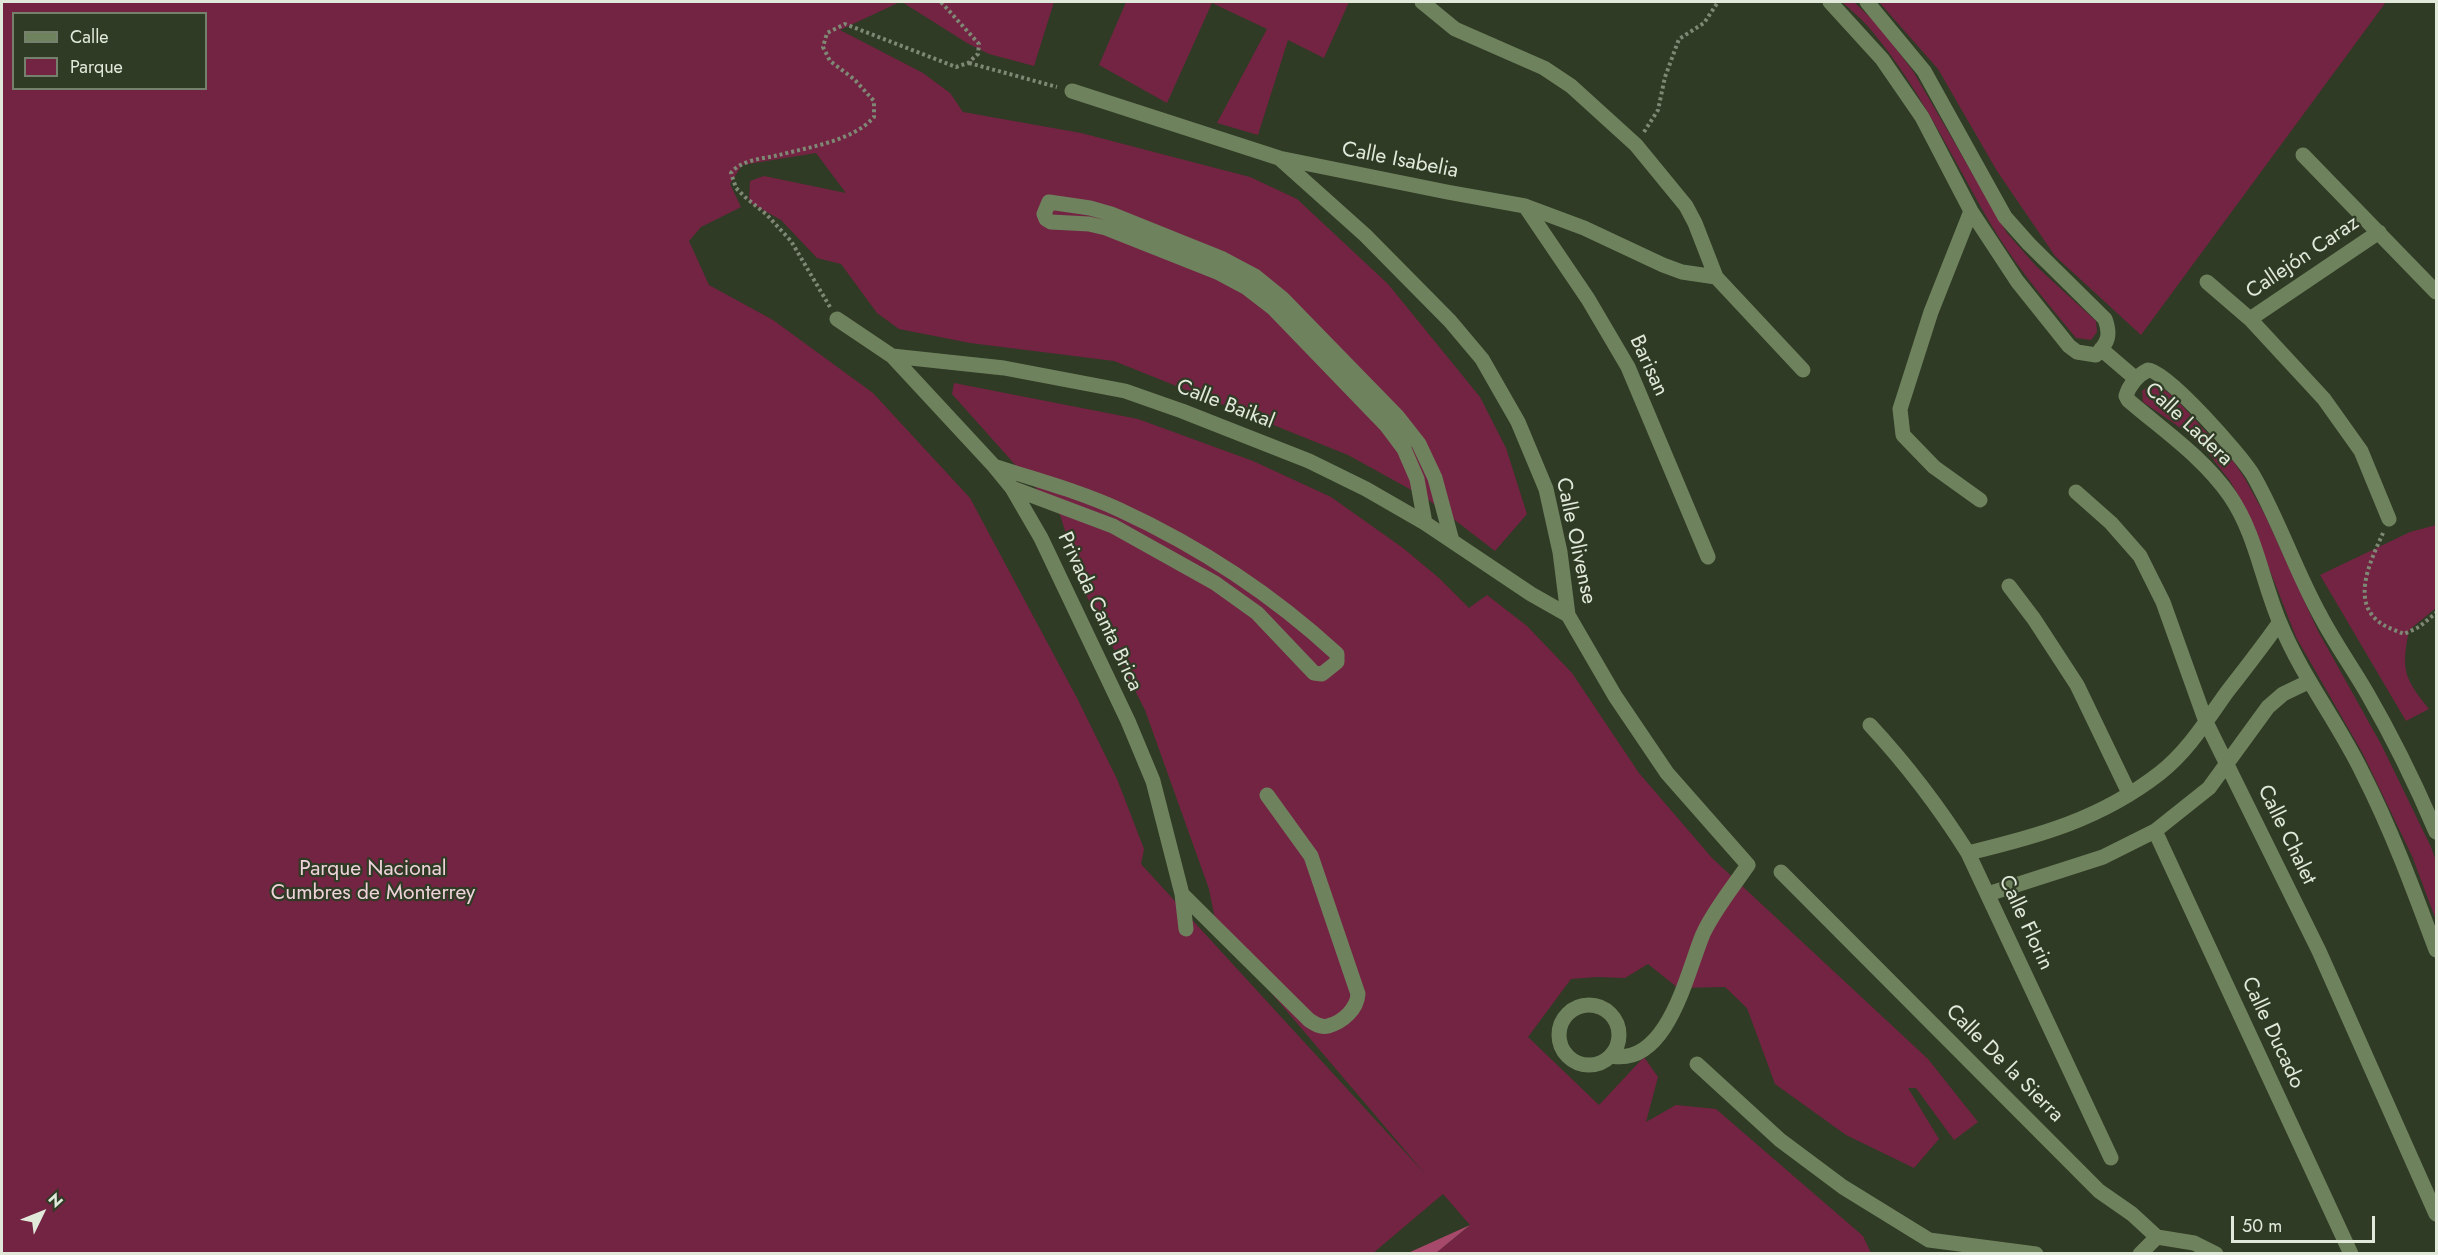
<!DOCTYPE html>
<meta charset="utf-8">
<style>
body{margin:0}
#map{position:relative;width:2438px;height:1255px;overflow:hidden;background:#2f3b24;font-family:Jost,sans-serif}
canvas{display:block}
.frame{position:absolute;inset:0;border:3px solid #e1e9db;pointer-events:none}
.legend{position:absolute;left:12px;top:12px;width:195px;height:78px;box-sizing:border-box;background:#2f3b24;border:2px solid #76816d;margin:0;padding:8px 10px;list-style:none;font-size:18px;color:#e1e9db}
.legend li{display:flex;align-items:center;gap:12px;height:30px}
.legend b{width:30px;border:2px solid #76816d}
.north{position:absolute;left:12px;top:1183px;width:60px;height:60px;-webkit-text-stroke:4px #2f3b24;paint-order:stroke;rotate:47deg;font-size:16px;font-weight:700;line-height:24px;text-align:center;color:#e1e9db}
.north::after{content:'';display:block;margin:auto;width:21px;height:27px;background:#e1e9db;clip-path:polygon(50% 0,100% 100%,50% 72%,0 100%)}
.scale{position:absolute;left:2231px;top:1216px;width:144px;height:27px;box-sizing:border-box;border:3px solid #e1e9db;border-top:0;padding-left:8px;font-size:18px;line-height:21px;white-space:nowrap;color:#e1e9db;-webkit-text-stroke:4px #2f3b24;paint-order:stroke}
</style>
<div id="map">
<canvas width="2438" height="1255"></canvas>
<div class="frame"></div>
<ul class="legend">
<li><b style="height:8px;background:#6f825e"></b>Calle</li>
<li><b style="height:16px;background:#732443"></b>Parque</li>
</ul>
<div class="north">N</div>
<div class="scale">50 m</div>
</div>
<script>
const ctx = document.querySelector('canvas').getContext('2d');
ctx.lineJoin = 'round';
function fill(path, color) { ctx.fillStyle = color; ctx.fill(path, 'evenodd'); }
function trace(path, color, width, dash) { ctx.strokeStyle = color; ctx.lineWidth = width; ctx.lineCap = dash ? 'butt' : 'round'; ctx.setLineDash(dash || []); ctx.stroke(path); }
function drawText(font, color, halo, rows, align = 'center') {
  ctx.font = font + ' Jost,sans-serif'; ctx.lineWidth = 4.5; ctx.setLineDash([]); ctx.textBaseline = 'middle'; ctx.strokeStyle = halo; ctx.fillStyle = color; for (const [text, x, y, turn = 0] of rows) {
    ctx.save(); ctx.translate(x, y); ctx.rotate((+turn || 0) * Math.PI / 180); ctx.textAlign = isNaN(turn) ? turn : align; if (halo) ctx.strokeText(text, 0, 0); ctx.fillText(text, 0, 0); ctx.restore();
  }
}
const green = new Path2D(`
 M2,2h898l-60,28 83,43 27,20 13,19 118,21 169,44 47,22 91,85 92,113 26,51 21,66 -32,37 -69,-53 -78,-43 -234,-94 -144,-18 -71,-14 -22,-16 -36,-49 -24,-6 -36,-38 -32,-18 1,-21 14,-5 82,17 -30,-40 -74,12 -12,19 11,23 -40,20 -12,14 20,44 64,35 100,73 97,105 107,200 40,81 27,70 -3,15 285,311 -209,-246 -8,-40 -64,-179 -61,-119 -24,-76 -108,-121 2,-11 184,36 115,42 78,36 72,51 36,30 30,30 18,-13 40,31 45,47 67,100 73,85 216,201 50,63 -24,18 -38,-52h-8l31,51 -25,29 -68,-33 -71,-51 -28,-76 -22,-21 -47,1 -30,-24 -23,14 -28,-1 -26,2 -43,58 71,68 45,-48 14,20 -12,45 30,-17 40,4 147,127 8,17h-435l34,-28 -27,-31 -71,60 -1370,-1zM14,14h192v74h-192z
 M902,2h152l-20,64 -45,-12 -22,-11z
 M1126,2h223l-25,56 -36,-18 -30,95 -41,-12 50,-94 -55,-26 -45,100 -68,-38z
 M1842,2h12l23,22 36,47 94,162 29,33 60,55 1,11 -6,8 -15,-2c-27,-33 -55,-66 -78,-102 -42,-69 -74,-143 -127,-206 -8,-10 -19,-19 -29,-28z
 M1879,2h507l-245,333 -86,-79 -58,-85 -59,-102z
 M2154,382l20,15 59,64 11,16 21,38 53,116 64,115 49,101 5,14v59l-24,-64 -49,-102 -67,-117 -51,-130 -15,-26 -22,-28 -23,-22 -42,-29 -1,-11z
 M2436,525v83l-27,22c-8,40 -5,48 20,79l-23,12 -86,-146 90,-43z`);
const forest = new Path2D(`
 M1470,1225l-34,28h-28z`);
const path = new Path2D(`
 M969,63l88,24
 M1644,132l14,-22 7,-33 14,-38 25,-16 14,-21
 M830,307l-39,-66 -25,-27 -21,-17 -9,-9 -5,-15c11,-14 32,-14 48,-18 30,-8 74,-14 95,-38v-16l-20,-22 -24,-18 -7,-14 4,-14 18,-9 111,43 12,-4 10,-9 1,-10 -38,-42
 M2383,533c-12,27 -34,70 -1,91 6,4 15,7 22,10l15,-7 17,-14`);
const minor = new Path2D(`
 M1422,2l33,27 89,39 27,18 65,59 50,61 9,17 21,54 87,93
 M1830,2l52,57 40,58 49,94 46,70 52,65 8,6 19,3c12,-12 15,-20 9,-36l-76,-75 -24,-27 -81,-146 -57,-69
 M1072,91l207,67 168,34 78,14 59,22 79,37 19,7 34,5
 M2303,155l133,137
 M1279,158l86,77 85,86 32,38 36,63 28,67 14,63 8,63 47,81 52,77 81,92c-15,22 -34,45 -45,69 -16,38 -35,132 -91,122
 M1525,206l63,93 40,68 80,190
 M1971,211l-40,101 -31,97 3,26 31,32 46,33
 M2207,282l43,37 74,80 37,52 28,68
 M837,319l55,37 112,12 121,23 57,20 127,50 57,28 59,34 106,71 37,21
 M2250,319l129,-87
 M2101,349l35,30
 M892,356l102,110 18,22 29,50 87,183 25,60 29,113 4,35
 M994,466c42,14 85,25 126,44 78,36 154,86 217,144v8l-15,12 -8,-1 -57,-60 -42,-30 -102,-57 -101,-38
 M2076,492l35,31 29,33 23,46 43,120 113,229 117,263
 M1425,523l-8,-44 -13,-30 -18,-24 -113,-117 -26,-20 -30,-16 -111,-44 -17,-4 -38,-2 -5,-3 -2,-5 5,-12 41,6 21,6 112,45 32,17 27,22 115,118 22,28 16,34 17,63
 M2009,586l25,33 43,66 52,108
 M1870,725c37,40 69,82 98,128l143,305
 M2155,831l196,423
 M2436,832c-20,-47 -43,-94 -69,-139 -15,-26 -33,-51 -47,-78 -25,-45 -41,-95 -67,-140 -11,-19 -87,-105 -105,-105 -10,5 -19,15 -22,26l2,4c36,31 75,57 102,96 26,38 32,85 50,127 22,54 58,99 83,151 29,57 51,117 73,176
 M1968,853c71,-17 133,-34 192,-80 28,-22 47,-53 67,-81 18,-23 36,-46 52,-69
 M1781,872l318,319 33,23 25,23 37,6 22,11
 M1182,894l127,126c6,4 12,8 19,6 15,-4 29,-17 30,-32l-47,-138 -44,-61
 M1988,894l115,-37 52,-26 54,-43 59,-81 15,-13 25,-12
 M1559 1035a30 30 0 1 1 60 0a30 30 0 1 1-60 0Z
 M1697,1064l83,76 63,47 86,53 107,14
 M2140,1254l17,-17`);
const streetNames = [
 ["Calle Isabelia",1400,161,11],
 ["Callejón Caraz",2303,258,-34],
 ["Barisan",1648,366,65],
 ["Calle Baikal",1225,405,21],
 ["Calle Ladera",2188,425,43],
 ["Calle Olivense",1575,541,78],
 ["Privada Canta Brica",1099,612,65],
 ["Calle Chalet",2286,835,64],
 ["Calle Florin",2025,923,65],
 ["Calle Ducado",2272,1033,65],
 ["Calle De la Sierra",2004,1064,45]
];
const parkNames = [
 ["Parque Nacional",373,870],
 ["Cumbres de Monterrey",373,894]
];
fill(green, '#732443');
fill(forest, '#a6496a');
trace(path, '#7e8875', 4, [3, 3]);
trace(minor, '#6f825e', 15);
drawText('21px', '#e1e9db', '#2f3b24', streetNames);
drawText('21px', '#eed3da', '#2f3b24', parkNames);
</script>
